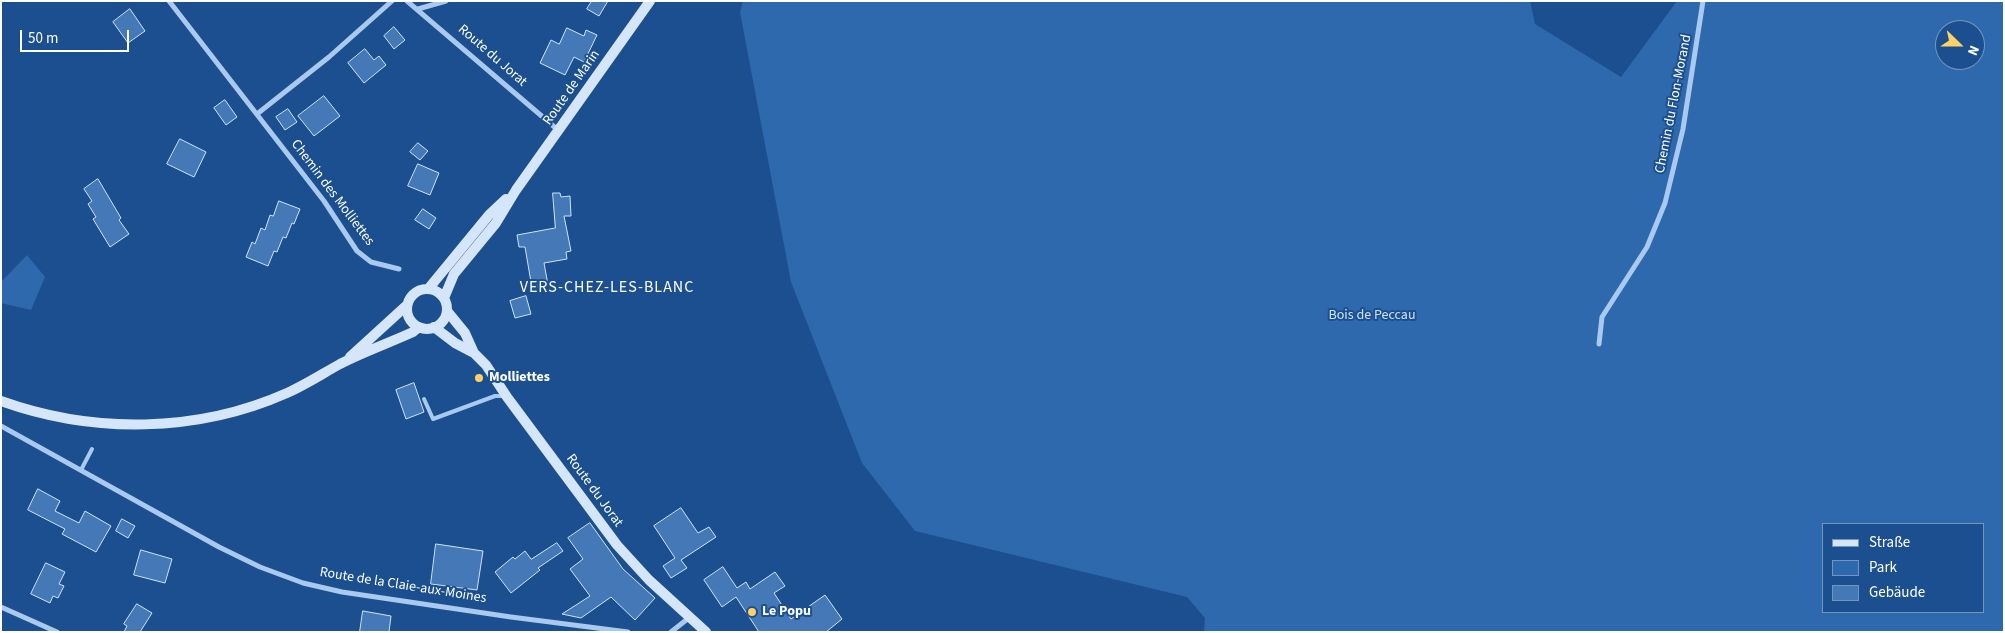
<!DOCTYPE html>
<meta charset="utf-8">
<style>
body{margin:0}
#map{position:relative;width:2005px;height:633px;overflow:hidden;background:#1b4f8f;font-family:"Source Sans 3",sans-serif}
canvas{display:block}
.frame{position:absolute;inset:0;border:2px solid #fff;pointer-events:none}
.legend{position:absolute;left:1822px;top:523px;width:162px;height:90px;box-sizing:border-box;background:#1b4f8f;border:1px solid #7695bc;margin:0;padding:6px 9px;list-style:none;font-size:15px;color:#fff}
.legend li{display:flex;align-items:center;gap:10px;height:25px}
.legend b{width:25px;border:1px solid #7695bc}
.north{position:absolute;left:1935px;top:20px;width:50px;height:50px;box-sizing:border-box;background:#1b4f8f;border:1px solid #7695bc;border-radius:50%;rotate:112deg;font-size:14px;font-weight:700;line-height:20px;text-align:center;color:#fff}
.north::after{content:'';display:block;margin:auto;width:18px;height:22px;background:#ffd166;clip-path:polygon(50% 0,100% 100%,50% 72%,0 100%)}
.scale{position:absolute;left:20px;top:30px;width:109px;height:22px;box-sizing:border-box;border:2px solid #fff;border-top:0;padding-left:6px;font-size:15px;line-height:18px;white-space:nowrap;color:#fff;-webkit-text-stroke:4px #1b4f8f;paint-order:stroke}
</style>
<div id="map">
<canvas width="2005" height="633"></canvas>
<div class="frame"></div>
<ul class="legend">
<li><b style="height:6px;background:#d6e6fa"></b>Straße</li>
<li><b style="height:14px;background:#2e69ad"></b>Park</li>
<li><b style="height:14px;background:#4478b7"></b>Gebäude</li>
</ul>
<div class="north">N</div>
<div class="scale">50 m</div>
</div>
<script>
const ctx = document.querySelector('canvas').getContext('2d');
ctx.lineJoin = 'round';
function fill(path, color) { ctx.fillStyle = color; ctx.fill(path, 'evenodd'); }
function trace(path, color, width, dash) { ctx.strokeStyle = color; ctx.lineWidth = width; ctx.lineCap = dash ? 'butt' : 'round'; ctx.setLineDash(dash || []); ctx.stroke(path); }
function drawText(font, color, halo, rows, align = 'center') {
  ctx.font = font + ' "Source Sans 3",sans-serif'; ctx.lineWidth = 4; ctx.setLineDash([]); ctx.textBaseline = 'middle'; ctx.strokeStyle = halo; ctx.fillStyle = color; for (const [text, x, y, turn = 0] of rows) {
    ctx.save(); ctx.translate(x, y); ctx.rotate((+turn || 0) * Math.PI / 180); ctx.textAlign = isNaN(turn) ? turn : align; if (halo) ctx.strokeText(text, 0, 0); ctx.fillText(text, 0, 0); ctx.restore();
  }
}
const green = new Path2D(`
 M743,1h787l5,23 86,53 56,-76h327v631h-800l1,-14 -18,-21 -272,-66 -53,-68 -71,-181 -51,-270zM1945,30h30v30h-30zM1824,524h160v88h-160z
 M27,255l18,22 -14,33 -30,-7v-21z`);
const building = new Path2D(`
 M592,1h16l-9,15 -12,-7z
 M130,9l15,22 -17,12 -15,-21z
 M394,27l11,13 -11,9 -10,-13z
 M567,28l17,8 2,-6 11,5 -13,27 -10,-5 -9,18 -25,-12 11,-23 8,4z
 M365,49l9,11 5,-4 7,9 -22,18 -16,-20z
 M324,96l16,20 -26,20 -16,-20z
 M225,100l12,17 -11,8 -12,-17z
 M288,109l9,13 -12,8 -9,-13z
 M180,139l26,13 -12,25 -27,-13z
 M418,143l10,8 -8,9 -10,-8z
 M418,164l21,9 -9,22 -22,-9z
 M98,179l23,39 -2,2 10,14 -19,13 -17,-28 3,-2 -8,-13 4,-3 -8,-12z
 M553,193h7l1,4 9,-1 1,20h-7l7,35 -5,1 1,7 -23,4 4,22 -16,3 -7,-41h-6l-2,-12 38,-7z
 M279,201l21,8 -6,15 -2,-1 -6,15 -3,-1 -6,15 -3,-1 -6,15 -22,-9 6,-15 3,2 6,-16 4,2 5,-15 3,1z
 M423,209l13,9 -7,11 -14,-9z
 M526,296l5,18 -16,4 -5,-17z
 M414,383l10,29 -18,7 -10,-29z
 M38,489l22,12 -5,10 24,12 6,-12 26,15 -15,26 -34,-18 3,-5 -37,-19z
 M681,508l17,25 11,-6 7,10 -35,23 6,8 -16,10 -8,-12 12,-8 -21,-32z
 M122,519l13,7 -7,12 -12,-7z
 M590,523l33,46 32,29 -20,22 -24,-23 -30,21 -19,-4 28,-18 -20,-27 13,-10 -15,-21z
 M557,543l6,8 -25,17 2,2 -29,23 -16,-21 18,-15 2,2 10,-8 6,8z
 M436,544l47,7 -6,39 -46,-6z
 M141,550l31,9 -7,24 -31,-8z
 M46,563l19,9 -6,12 5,2 -6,12 -5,-2 -3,7 -19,-9z
 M723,567l14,21 9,-6 4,7 25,-17 10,14 -11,7 17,26 34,-24 17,24 -16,13h-67l-23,-35 -14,10 -18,-27z
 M137,604l15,9 -12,19h-16l3,-6 -3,-2z
 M363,611l28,5 -2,16h-29z`);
const lane = new Path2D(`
 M424,399l9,20 62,-23h9
 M81,470l11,-21`);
const street = new Path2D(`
 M169,1l155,200 33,50 14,11 28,7
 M407,1l151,129
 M418,9l28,-8
 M257,114l72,-57 63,-56
 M1599,344l3,-27 45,-70 18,-44 18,-74 20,-128
 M1,426l218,121 41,20 43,16 39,9 169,25 117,15
 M1,607l56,25
 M671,632l19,-15`);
const secondary = new Path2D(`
 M429,288l60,-73 17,-16
 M407 309a20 20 0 1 1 40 0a20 20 0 1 1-40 0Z
 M444,298l10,-24 42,-51 20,-33 134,-189
 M447,311l18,22 9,20
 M434,327l21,16 19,10 12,12 21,32 110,148 32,35 57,52
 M350,357l57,-52
 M1,401c92,33 196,32 286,-8 18,-8 35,-19 53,-29 23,-12 49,-21 73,-32l6,-5`);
const markers = [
 [479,378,5,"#ffd166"],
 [752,612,5,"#ffd166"]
];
const streetNames = [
 ["Route du Jorat",492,56,41],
 ["Route de Marin",572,88,-55],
 ["Chemin du Flon-Morand",1674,104,-79],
 ["Chemin des Molliettes",332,193,53],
 ["Route du Jorat",594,491,54],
 ["Route de la Claie-aux-Moines",403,586,9]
];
const parkNames = [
 ["Bois de Peccau",1372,316]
];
const poiNames = [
 ["Molliettes",489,378],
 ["Le Popu",762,612]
];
const quarterNames = [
 ["VERS-CHEZ-LES-BLANC",607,288]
];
fill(green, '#2e69ad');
fill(building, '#4478b7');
trace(building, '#cfe3fa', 1);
trace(lane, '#a9c9ee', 4);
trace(street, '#a9c9ee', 5);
trace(secondary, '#d6e6fa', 10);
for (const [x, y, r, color] of markers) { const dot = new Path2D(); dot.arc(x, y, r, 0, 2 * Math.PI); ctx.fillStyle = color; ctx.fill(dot); trace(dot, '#1b4f8f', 2); }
drawText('14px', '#fff', '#1b4f8f', streetNames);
drawText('14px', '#cfe3fa', '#1b4f8f', parkNames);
drawText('bold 14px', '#fff', '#1b4f8f', poiNames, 'left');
ctx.letterSpacing = '1px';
drawText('16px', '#fff', '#1b4f8f', quarterNames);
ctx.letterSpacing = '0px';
</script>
